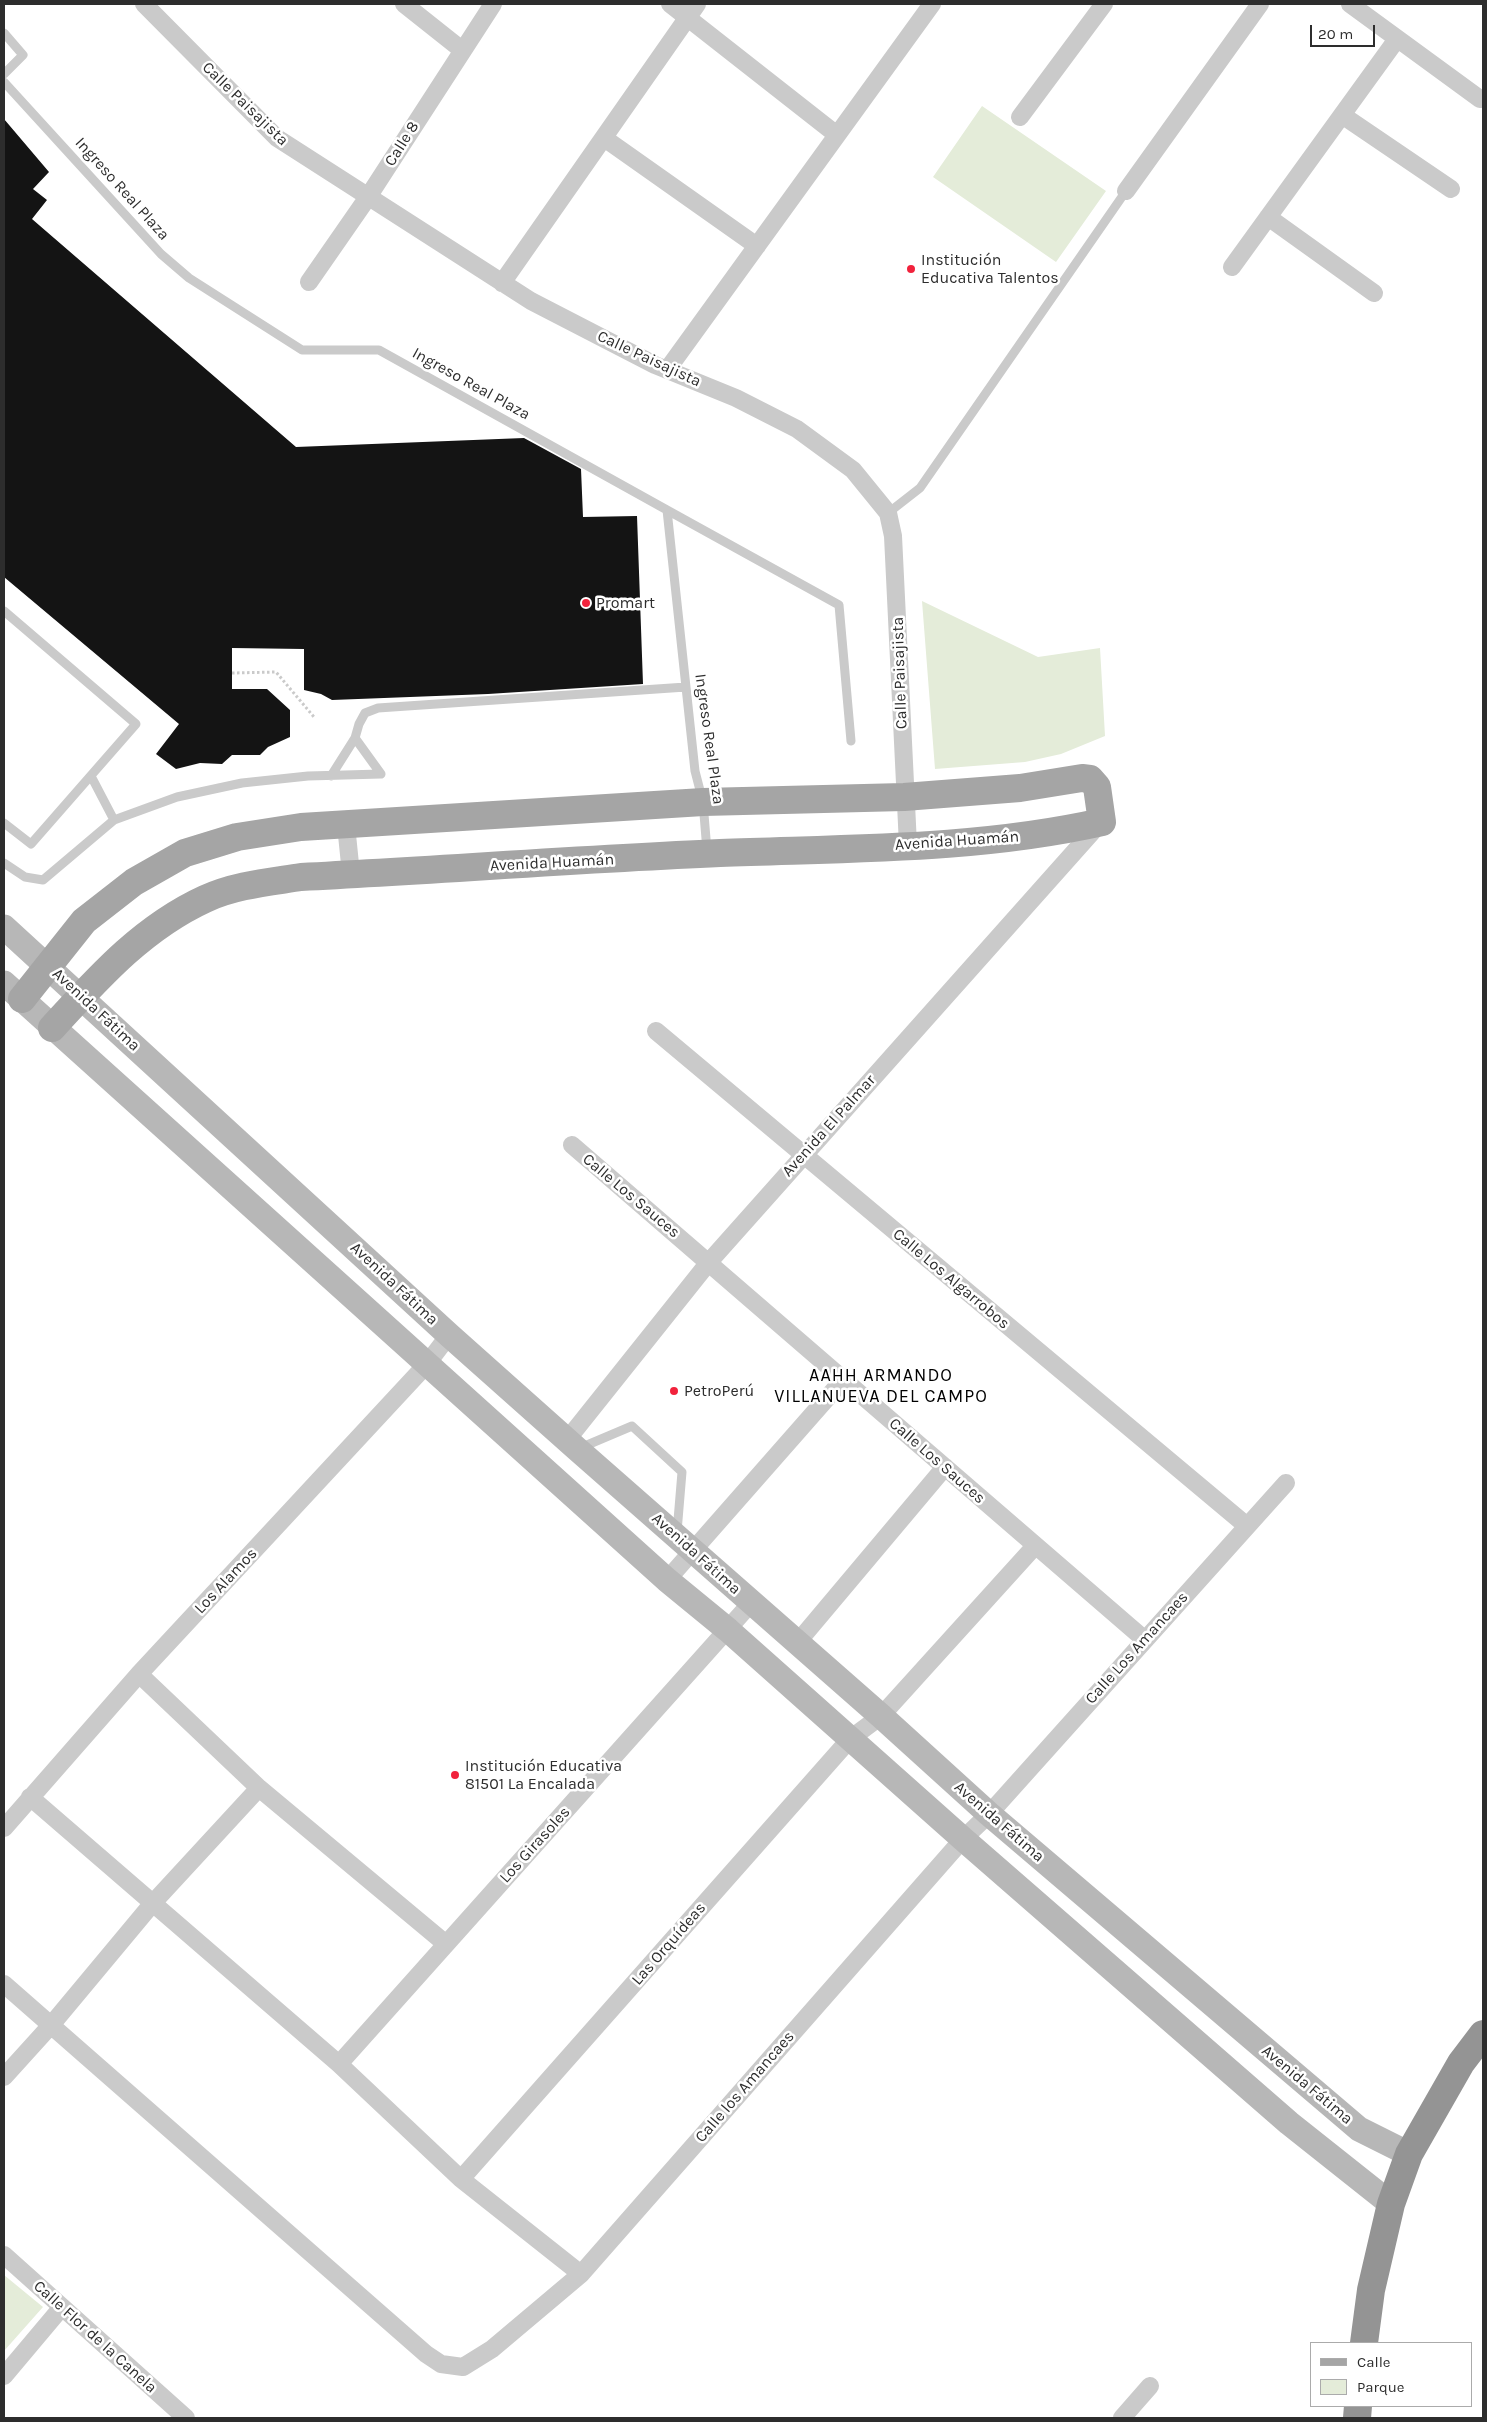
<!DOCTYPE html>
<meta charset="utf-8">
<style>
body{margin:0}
#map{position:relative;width:1487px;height:2422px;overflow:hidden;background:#fff;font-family:Karla,sans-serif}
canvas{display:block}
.frame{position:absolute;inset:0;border:5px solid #2d2d2d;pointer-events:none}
.legend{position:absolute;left:1310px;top:2342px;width:162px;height:65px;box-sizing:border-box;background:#fff;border:1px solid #ababab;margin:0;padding:6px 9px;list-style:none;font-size:15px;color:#2d2d2d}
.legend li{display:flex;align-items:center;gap:10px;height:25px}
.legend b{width:25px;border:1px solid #ababab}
.scale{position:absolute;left:1310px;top:25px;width:65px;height:22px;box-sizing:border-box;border:2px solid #2d2d2d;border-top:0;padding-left:6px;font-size:15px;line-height:18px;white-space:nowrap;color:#2d2d2d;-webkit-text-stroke:4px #fff;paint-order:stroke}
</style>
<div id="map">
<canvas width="1487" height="2422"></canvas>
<div class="frame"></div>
<ul class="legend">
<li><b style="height:6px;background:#a5a5a5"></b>Calle</li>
<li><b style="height:14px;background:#e4ecd9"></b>Parque</li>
</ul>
<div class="scale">20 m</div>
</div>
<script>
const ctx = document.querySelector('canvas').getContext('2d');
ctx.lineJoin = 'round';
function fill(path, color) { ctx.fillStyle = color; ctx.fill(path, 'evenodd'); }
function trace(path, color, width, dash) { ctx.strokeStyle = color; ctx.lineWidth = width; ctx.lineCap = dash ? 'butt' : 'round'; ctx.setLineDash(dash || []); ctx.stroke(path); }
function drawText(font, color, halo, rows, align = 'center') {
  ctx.font = font + ' Karla,sans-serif'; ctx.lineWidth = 5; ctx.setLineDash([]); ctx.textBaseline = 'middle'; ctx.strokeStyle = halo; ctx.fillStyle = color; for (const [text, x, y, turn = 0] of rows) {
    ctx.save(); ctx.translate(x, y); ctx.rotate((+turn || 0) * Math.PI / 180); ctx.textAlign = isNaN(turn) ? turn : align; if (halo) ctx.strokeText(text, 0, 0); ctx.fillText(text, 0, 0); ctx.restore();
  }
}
const green = new Path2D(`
 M982,106l124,85 -50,71 -123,-85z
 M922,601l116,56 62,-9 5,88 -44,18 -36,8 -90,7z
 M4,2275l39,32 -39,44z`);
const building = new Path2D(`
 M4,119l45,53 -16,17 14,11 -15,19 264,228 228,-9 57,31 2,48 54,-1 6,168 -155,10 -156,6 -11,-6 -17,-4v-41l-72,-1v41h35l23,21v27l-22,10 -8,8h-28l-10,9 -22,-1 -24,6 -20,-15 23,-30 -175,-147z`);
const path = new Path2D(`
 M232,673l44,-1 38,45`);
const lane = new Path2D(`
 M4,33l19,22 -19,19
 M4,82l157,172 28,24 113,72h77l288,160 28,261 8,31 4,49
 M667,510l172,95 12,136
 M888,513l32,-25 206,-297
 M4,611l132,113 -105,120 -27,-21
 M355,738l26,36
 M91,776l23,44
 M331,776l24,-38 4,-14 6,-11 13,-5 308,-21
 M4,863l21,14 18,3 71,-60 63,-23 65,-14 66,-7 73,-2
 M580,1448l52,-22 50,46 -5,60`);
const street = new Path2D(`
 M144,4l133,134 254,163 124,64 81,33 61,31 56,41 35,43 5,23 15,309
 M404,4l58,46
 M670,4l167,131
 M1350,4l130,95
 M1342,115l109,74
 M1020,117l84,-113
 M604,138l153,108
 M1126,191l134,-187
 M1268,217l106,76
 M1232,267l165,-228
 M309,282l59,-85 125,-193
 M502,283l195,-279
 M667,370l265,-366
 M346,825l5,49
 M656,1031l591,495
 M572,1145l572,494
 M567,1440l142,-178 392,-440
 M667,1580l175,-199
 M797,1643l148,-176
 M139,1674l120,114 187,156
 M30,1797l309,267 122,115 120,95
 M4,1828l135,-154 288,-310 22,-29
 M4,1984l422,370 15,10 22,3 29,-18 89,-75 382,-435 26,-25 297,-331
 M339,2064l412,-461
 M4,2077l48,-53 100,-120 107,-116
 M461,2179l389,-440 31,-23 154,-170
 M4,2255l182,163
 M4,2376l58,-69
 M1122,2418l28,-32`);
const secondary = new Path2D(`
 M4,927l445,408 128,114 304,267 108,98 370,315 50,25
 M4,983l663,597 61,50 235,209 326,284 102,81`);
const primary = new Path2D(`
 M22,999l62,-78 50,-39 51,-29 52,-16 64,-10 402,-25 201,-5 116,-9 62,-10 8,1 7,8 5,35c-125,28 -254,26 -382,31 -139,6 -279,17 -419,24 -31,5 -66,8 -96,22 -63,29 -107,79 -153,129`);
const highway = new Path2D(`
 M1364,2343l7,-53 20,-86 18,-50 52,-91 22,-29
 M1357,2418l1,-12`);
const markers = [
 [911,269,5,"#f1223c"],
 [586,603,5,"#f1223c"],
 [674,1391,5,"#f1223c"],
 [455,1775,5,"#f1223c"]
];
const streetNames = [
 ["Calle Paisajista",245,104,44],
 ["Calle 8",402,144,-58],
 ["Ingreso Real Plaza",122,189,48],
 ["Calle Paisajista",649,359,25],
 ["Ingreso Real Plaza",471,384,29],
 ["Calle Paisajista",900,673,-92],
 ["Ingreso Real Plaza",709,739,82],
 ["Avenida Huamán",957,841,-4],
 ["Avenida Huamán",552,863,-3],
 ["Avenida Fátima",96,1010,43],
 ["Avenida El Palmar",829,1126,-48],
 ["Calle Los Sauces",631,1196,40],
 ["Calle Los Algarrobos",951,1279,40],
 ["Avenida Fátima",394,1284,43],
 ["Calle Los Sauces",937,1461,41],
 ["Avenida Fátima",696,1554,42],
 ["Los Alamos",226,1581,-47],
 ["Calle Los Amancaes",1137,1648,-48],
 ["Avenida Fátima",999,1822,41],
 ["Los Girasoles",535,1845,-48],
 ["Las Orquídeas",669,1944,-49],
 ["Avenida Fátima",1307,2085,40],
 ["Calle los Amancaes",745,2087,-49],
 ["Calle Flor de la Canela",95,2337,42]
];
const poiNames = [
 ["Institución",921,260],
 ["Educativa Talentos",921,278],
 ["Promart",596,603],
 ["PetroPerú",684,1391],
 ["Institución Educativa",465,1766],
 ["81501 La Encalada",465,1784]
];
const neighbourhoodNames = [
 ["AAHH ARMANDO",881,1376],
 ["VILLANUEVA DEL CAMPO",881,1397]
];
fill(green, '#e4ecd9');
fill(building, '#141414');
trace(path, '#cacaca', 3, [2.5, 2.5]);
trace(lane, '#cacaca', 9);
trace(street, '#cacaca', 18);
trace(secondary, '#b7b7b7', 25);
trace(primary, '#a5a5a5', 28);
trace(highway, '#949494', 28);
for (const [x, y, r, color] of markers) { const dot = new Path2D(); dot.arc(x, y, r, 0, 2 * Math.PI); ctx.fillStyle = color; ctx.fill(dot); trace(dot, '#fff', 2); }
drawText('16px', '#2d2d2d', '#fff', streetNames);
drawText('16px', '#2d2d2d', '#fff', poiNames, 'left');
ctx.letterSpacing = '1px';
drawText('18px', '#000', '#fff', neighbourhoodNames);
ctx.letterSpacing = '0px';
</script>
